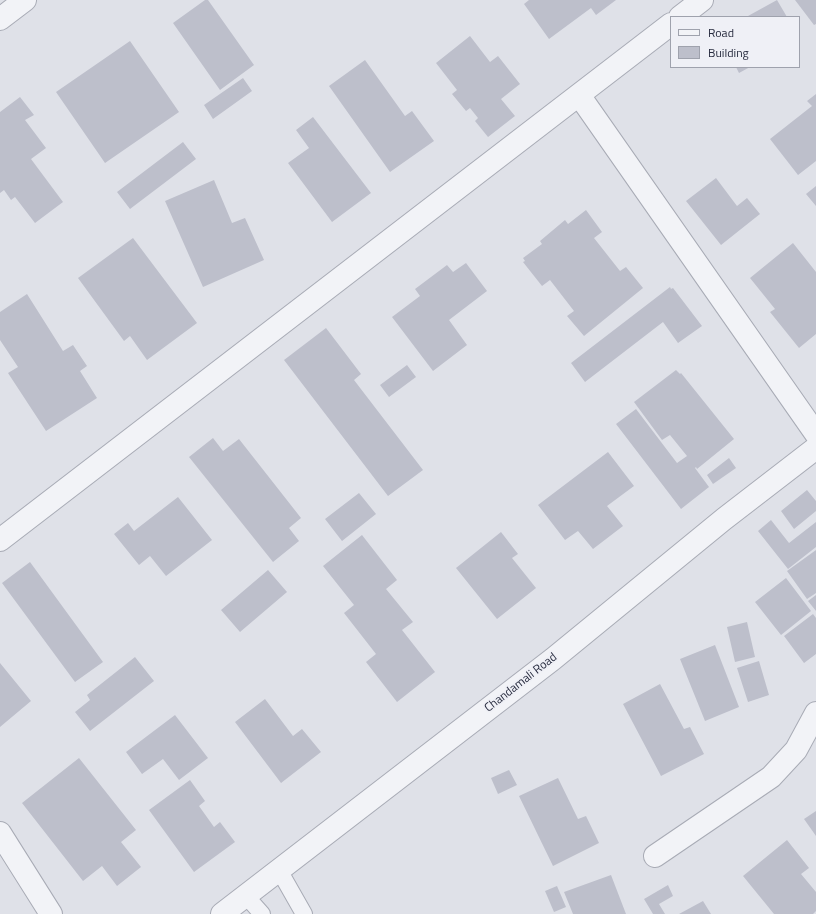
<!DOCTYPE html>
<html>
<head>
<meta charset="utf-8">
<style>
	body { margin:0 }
	#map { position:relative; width:816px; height:914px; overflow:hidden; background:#dfe1e8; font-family:"Titillium Web",sans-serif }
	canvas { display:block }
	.legend { position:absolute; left:670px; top:16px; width:130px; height:52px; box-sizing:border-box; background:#eff0f6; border:1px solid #9fa2ad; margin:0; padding:5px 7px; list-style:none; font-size:12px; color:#282c3f }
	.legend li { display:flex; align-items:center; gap:8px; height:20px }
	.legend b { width:20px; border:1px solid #9fa2ad }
</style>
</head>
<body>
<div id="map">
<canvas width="816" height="914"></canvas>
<ul class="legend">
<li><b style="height:5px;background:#f2f3f7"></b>Road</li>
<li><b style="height:11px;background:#bdbfcb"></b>Building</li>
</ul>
</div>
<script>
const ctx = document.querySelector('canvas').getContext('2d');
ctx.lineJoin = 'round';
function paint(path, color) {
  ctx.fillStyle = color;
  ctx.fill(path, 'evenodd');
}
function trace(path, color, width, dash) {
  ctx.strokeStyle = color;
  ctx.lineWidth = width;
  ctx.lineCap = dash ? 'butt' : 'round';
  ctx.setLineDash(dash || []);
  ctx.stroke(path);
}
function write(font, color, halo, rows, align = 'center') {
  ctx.font = font + ' "Titillium Web",sans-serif';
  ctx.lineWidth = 3.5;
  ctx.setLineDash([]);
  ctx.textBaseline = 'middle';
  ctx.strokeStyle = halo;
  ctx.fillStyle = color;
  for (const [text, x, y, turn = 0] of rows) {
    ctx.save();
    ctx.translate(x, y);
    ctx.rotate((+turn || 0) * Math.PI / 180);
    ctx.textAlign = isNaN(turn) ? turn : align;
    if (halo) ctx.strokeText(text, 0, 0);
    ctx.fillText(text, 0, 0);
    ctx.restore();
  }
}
const building = new Path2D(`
	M205,0H208L254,65L220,90L173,23Z
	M529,0H616L596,15L591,8L549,39L524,4Z
	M777,0L787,17H749L748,16Z
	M795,0H816V24L814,25Z
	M470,36L490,62L498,56L520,84L501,99L515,116L488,137L475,121L478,118L470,108L466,111L452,94L457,90L436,63Z
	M130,41L179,112L105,163L56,92Z
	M365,60L405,116L412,111L434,141L390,172L329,86Z
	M736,67H750L739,73Z
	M243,78L252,91L213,119L204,105Z
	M816,94V161L798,175L770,139L812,106L807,101Z
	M20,97L34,115L25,120L46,148L31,159L63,202L35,223L15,197L11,200L4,190L0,193V112Z
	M313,117L371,193L332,222L288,163L309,148L296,130Z
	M183,142L196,159L130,209L117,192Z
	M716,178L737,206L747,198L760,214L721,245L686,201Z
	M214,180L232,223L245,218L264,260L203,287L165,201Z
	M816,186V206L806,194Z
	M586,210L602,232L594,238L620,271L626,267L643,288L584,336L567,316L574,311L550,280L542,286L523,262L525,261L523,258L542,244L540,241L565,220L568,224Z
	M133,238L197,323L147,360L130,336L124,341L78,278Z
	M793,243L816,272V334L799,348L770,312L775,309L750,278Z
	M466,263L487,291L449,320L467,345L433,371L392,317L420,296L415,289L447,265L453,272Z
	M670,287L671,289L673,288L702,326L678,343L663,322L585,382L571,363Z
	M27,294L63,351L73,345L87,366L80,371L97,398L46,431L8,373L18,367L0,340V312Z
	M326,328L361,374L354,380L423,470L388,496L284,360Z
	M407,365L416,377L389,397L380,385Z
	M676,370L680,374L681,373L734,439L697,469L696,467L695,468L709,487L681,509L616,424L636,409L677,463L687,456L670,435L662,440L634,402Z
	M213,438L223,451L239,439L301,518L289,528L299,541L273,562L189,457Z
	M608,452L634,486L607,506L623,526L593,549L578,531L565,540L538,505Z
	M729,458L736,468L713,484L707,475Z
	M807,490L816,501V511L794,529L781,511Z
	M359,493L376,514L342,541L325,519Z
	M178,497L212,540L166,576L150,556L139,565L114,534L128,523L134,531Z
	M771,520L789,543L816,522V547L788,569L758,531Z
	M501,532L518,554L512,558L536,588L497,619L456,568Z
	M362,535L397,580L386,589L413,622L402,630L435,672L397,702L366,662L376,654L344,613L354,605L323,566Z
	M816,550V593L807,599L787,571Z
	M30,562L103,662L75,682L2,583Z
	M268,570L287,592L240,632L221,610Z
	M786,578L811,611L781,635L755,602Z
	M816,595V611L808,601Z
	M813,614L816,618V654L804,663L784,636Z
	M747,622L755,657L735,662L727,627Z
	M715,645L739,707L705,721L680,659Z
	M135,657L154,681L90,731L75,712L90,700L87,695Z
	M759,661L769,695L748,702L737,668Z
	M0,663L31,701L0,727Z
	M660,684L684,729L690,727L704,754L661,776L623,704Z
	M265,699L293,736L302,729L321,752L281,783L235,722Z
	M175,715L208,758L179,780L163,759L142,774L126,752Z
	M79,758L136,830L121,842L141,867L117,886L102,866L83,881L22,803Z
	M509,770L517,785L498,794L491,778Z
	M558,778L578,819L586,816L599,843L553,866L519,796Z
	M190,780L205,801L199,806L214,827L220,822L235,842L194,872L149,810Z
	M816,811V836L804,819Z
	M787,840L809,868L801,874L816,892V911L813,914H774L743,876Z
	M611,875L626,914H573L564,892Z
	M668,885L673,896L659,904L665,914H653L644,899Z
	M557,886L566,907L554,912L545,891Z
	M703,901L711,914H679Z`);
const lane = new Path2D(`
	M279,870L304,914
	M246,896L262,914`);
const street = new Path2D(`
	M680,17L702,0
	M0,19L25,0
	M579,95L816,434
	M0,540L671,24
	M0,833L51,914
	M655,856L771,777L796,750L816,713
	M222,914L553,659L724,519L816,448`);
const streetNames = [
	["Chandamali Road",521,683,-38]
];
paint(building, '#bdbfcb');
trace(lane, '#a8abb5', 18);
trace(street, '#a8abb5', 24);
trace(lane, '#f2f3f7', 16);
trace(street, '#f2f3f7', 22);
write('12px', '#282c3f', '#eff0f6', streetNames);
</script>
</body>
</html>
